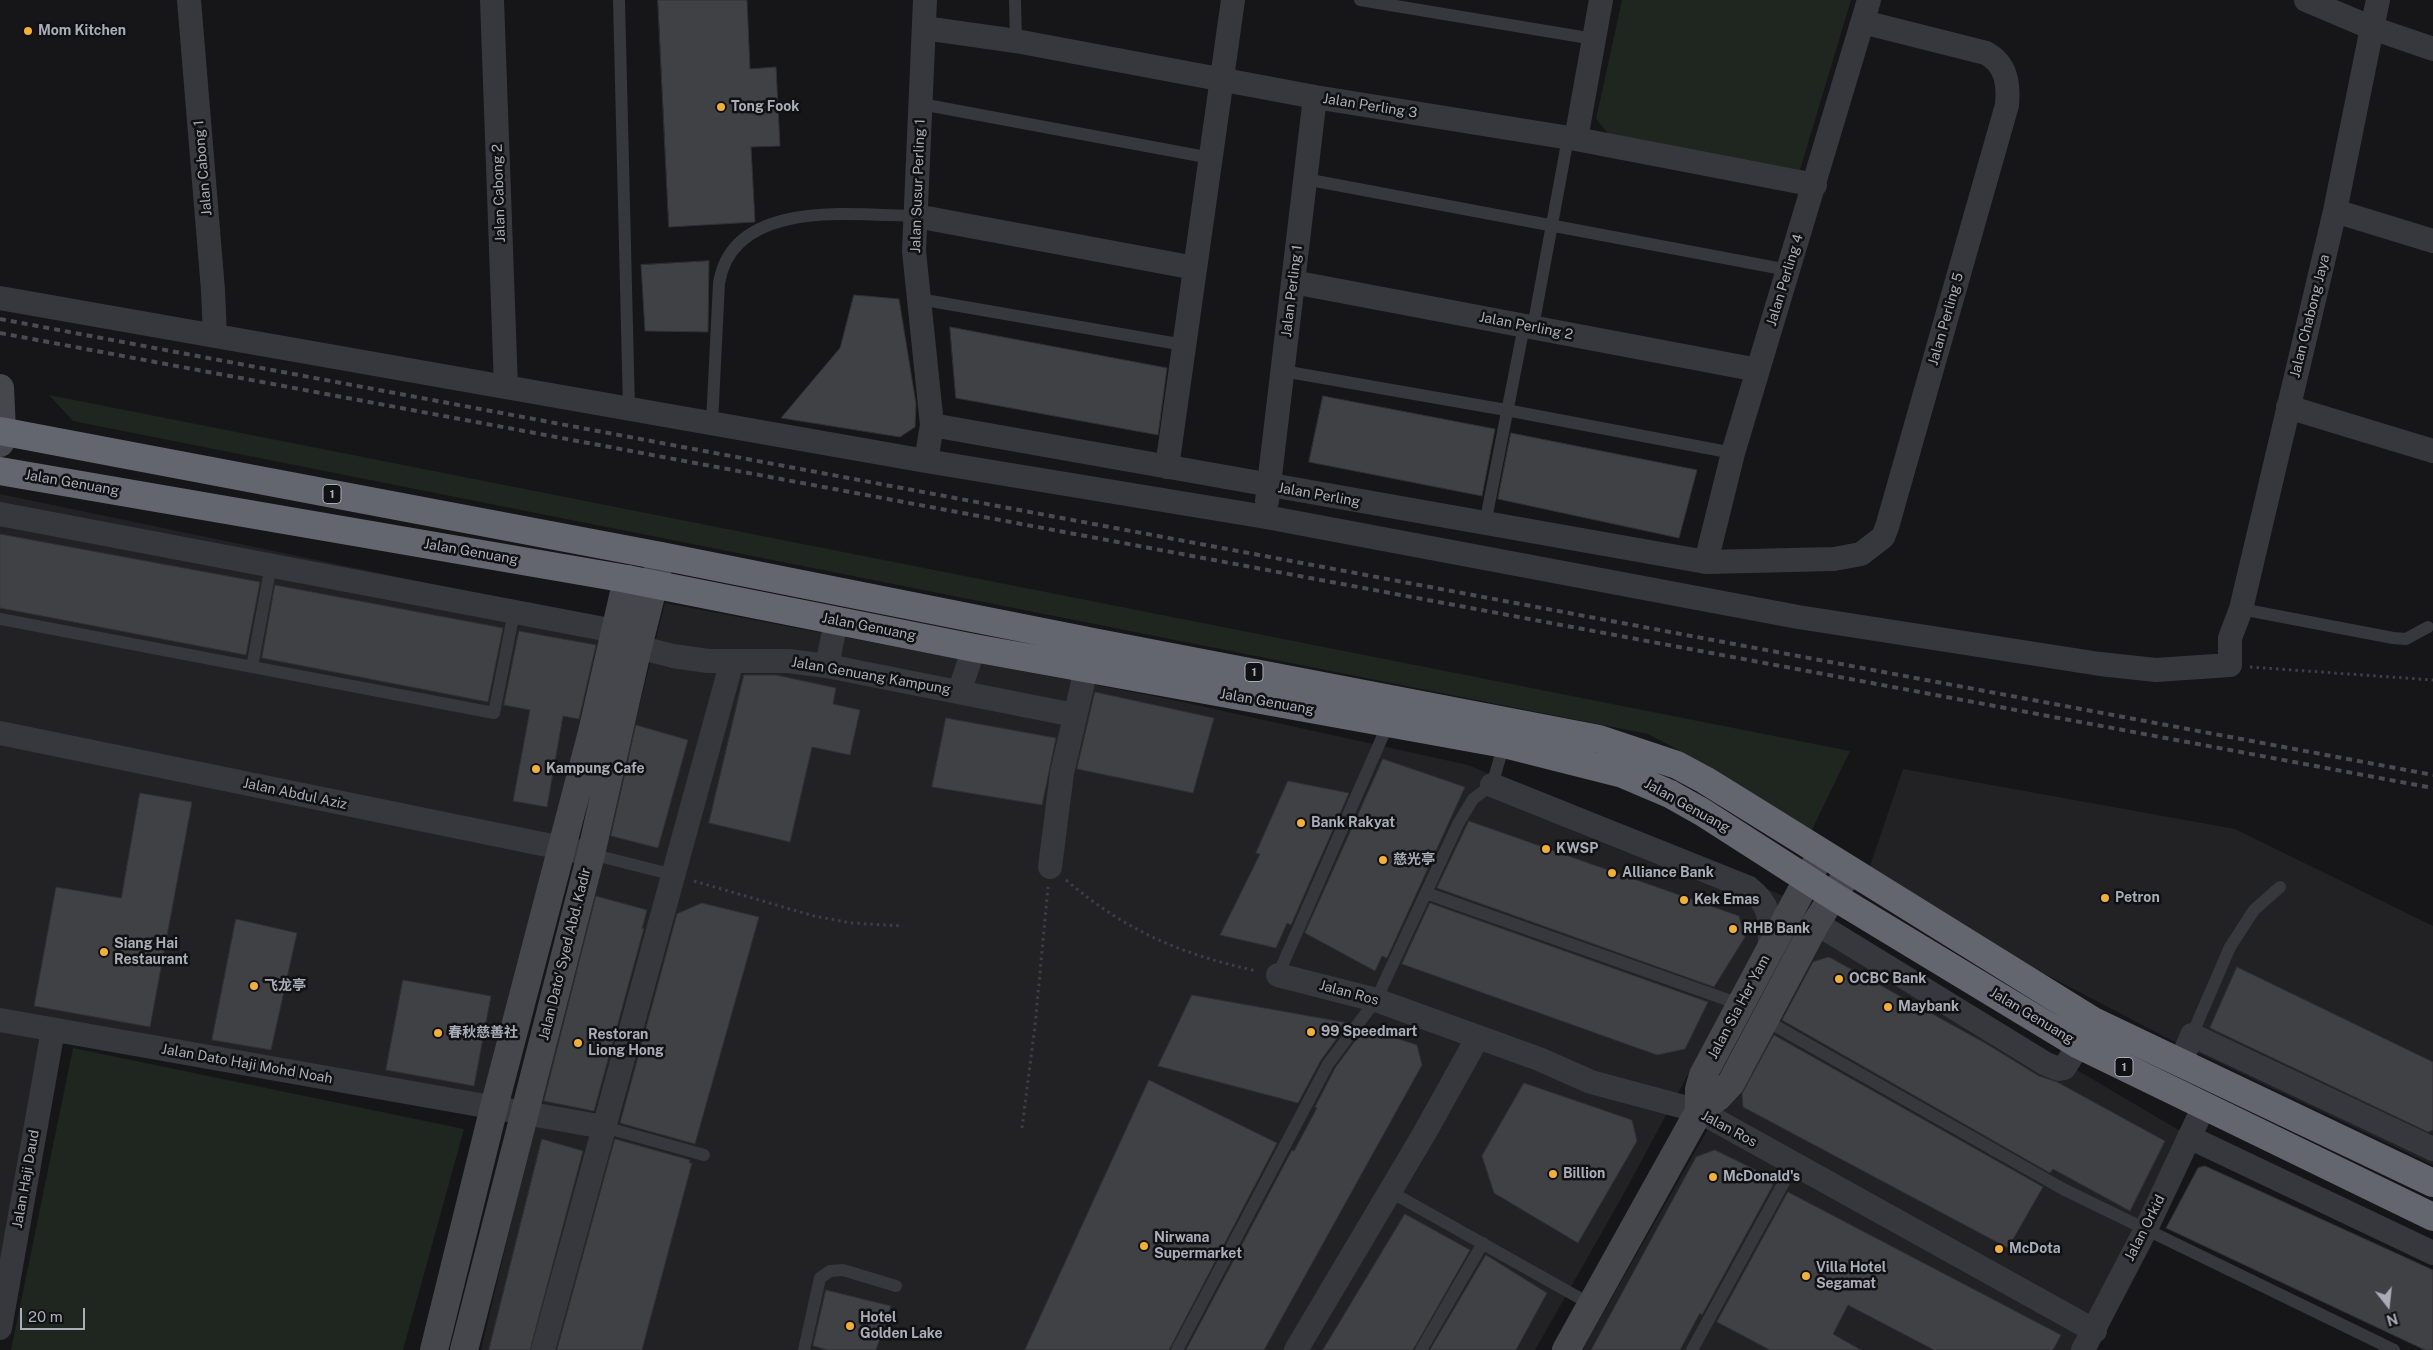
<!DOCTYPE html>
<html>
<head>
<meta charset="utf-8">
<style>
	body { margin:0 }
	#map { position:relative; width:2433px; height:1350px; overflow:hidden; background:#161618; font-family:"Public Sans",sans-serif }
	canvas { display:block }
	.north { position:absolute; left:2363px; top:1280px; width:50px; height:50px; -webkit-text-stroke:4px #111113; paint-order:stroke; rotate:164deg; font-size:14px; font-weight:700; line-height:20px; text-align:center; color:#a8adb8 }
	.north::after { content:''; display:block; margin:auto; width:18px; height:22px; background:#a8adb8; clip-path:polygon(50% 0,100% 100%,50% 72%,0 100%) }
	.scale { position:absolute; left:20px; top:1308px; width:65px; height:22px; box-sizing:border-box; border:2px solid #a8adb8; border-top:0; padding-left:6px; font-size:15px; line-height:18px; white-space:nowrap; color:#a8adb8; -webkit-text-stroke:4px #111113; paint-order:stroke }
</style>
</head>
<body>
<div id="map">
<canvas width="2433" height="1350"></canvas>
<div class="north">N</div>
<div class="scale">20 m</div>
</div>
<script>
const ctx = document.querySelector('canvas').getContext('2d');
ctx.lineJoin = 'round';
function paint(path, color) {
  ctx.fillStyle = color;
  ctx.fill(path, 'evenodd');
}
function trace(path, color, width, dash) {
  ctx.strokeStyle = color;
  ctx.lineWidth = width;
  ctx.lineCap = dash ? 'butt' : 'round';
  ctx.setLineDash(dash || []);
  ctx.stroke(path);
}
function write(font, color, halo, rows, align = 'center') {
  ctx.font = font + ' "Public Sans","Noto Sans SC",sans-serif';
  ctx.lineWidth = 5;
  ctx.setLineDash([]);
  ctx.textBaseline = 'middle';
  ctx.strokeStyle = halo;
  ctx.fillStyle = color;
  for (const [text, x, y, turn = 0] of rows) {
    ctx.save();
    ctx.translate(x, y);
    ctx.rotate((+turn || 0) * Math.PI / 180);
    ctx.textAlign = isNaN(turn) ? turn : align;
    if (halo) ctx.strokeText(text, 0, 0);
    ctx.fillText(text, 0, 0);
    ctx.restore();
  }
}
const built = new Path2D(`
	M0,494L605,620L537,899L483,1099L47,1021L0,1281Z
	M665,603L1169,699L1468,765L1784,896L1622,1197L1535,1350H481L535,1122Z
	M1903,769L2235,829L2433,926V1165L2165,1037L2001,951L1870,866Z
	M1830,924L2182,1132L2075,1350H1582L1708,1129Z`);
const green = new Path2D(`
	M1622,0H1851L1800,170L1611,137L1596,119Z
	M49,395L1850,751L1811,832L1718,771L1648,734L73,421Z
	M73,1048L464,1129L403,1350H11Z`);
const building = new Path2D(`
	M658,0H747L750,69L776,67L780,146L751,147L755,222L669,227Z
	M709,261L708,332L645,331L641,265Z
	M854,295L899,299L916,404L915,427L900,437L781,418L840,348Z
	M950,327L1167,368L1158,435L956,398Z
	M1323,396L1495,429L1482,496L1309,462Z
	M1511,433L1697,470L1679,538L1498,499Z
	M0,534L260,582L246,655L0,608Z
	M275,585L503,628L488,702L262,658Z
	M519,631L596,645L579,719L563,716L547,807L513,801L530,710L504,705Z
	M744,675H776L836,688L833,704L860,710L850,755L812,747L790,842L709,823Z
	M1095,692L1214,718L1193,793L1077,769Z
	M946,718L1056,738L1042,805L932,787Z
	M636,725L688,740L658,848L611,836Z
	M1383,759L1465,787L1387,958L1382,956L1375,971L1305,933Z
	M1288,781L1349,793L1291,925L1287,923L1276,948L1220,935L1260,854L1256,853Z
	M140,793L192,802L150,1027L34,1006L56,887L121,898Z
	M1469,821L1739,916L1745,937L1714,987L1437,888Z
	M596,896L647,910L642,929L644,928L594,1111L544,1101Z
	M702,903L759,917L695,1144L620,1123L677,914Z
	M1430,903L1708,1002L1685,1049L1657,1055L1402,964Z
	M236,919L297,933L271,1050L212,1040Z
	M1829,957L1985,1043L2039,1076L2057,1082L2165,1141L2130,1211L2053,1169L2050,1173L1782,1020L1813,962Z
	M2237,967L2433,1062V1130L2428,1132L2210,1028Z
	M403,980L491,996L474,1086L386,1070Z
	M1192,995L1348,1023L1321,1060L1298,1103L1158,1066Z
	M1365,1028L1417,1045L1422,1065L1264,1350H1186L1292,1150L1294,1151L1317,1108L1315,1107L1335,1068Z
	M1774,1035L2043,1187L2008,1248L1743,1107L1742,1094Z
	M1149,1080L1277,1143L1169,1350H1025Z
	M1524,1083L1632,1120L1637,1141L1578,1243L1494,1193L1482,1156Z
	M542,1139L583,1151L530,1350H489Z
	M615,1139L690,1160L689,1163H692L642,1350H557Z
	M1715,1150L1774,1179L1772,1184L1773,1185L1702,1315L1700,1313L1680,1350H1591L1696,1157Z
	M2205,1166L2433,1270V1350H2425L2166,1228L2198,1168Z
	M1788,1192L2061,1335L2053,1350H1934L1848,1305L1833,1334L1861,1350H1770L1717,1322Z
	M1405,1214L1470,1250L1413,1350H1323Z
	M1486,1255L1547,1293L1516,1350H1430Z
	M826,1290L891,1306L876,1350H828L813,1346Z`);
const path = new Path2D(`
	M2250,667L2433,680
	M1066,880C1126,931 1180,954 1257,971
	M694,881L814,916L851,923L903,926
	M1022,1128L1035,1026L1048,887`);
const lane = new Path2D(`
	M619,0L629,409
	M1015,0L1016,41
	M1360,0L1594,39
	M921,104L1211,158
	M1305,179L1788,270
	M919,299L1184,345
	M1533,327L1568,138
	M1283,371L1506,410L1733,453
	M712,423L719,283C733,198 852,215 916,216
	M1485,524L1524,326
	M2241,609L2393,638L2406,639L2428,627
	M0,619L494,713L514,612
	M252,667L271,565
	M591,854L674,875
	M1426,893L1742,1005
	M1278,975L1388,724
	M1765,1020L2063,1189L2394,1350
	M2192,1035L2230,947L2254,910L2280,887
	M604,1127L704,1155
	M1389,1191L1592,1305
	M804,1350L820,1278L830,1271L843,1270L896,1286
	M1177,1350L1328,1064L1376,1000L1458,824L1473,799L1492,785L1504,744
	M1421,1350L1483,1243
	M1692,1350L1794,1164`);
const street = new Path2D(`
	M189,0L213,290L215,336
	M492,0L506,387
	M925,0L914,251L932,425L926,461
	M2306,0L2372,28L2378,0
	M924,28L1016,41L1315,97L1576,139L1815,185
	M1576,139L1601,0
	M2335,211L2433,241
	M916,216L1195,268
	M1293,282L1758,370
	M0,298L926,461L1266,517L1798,617L2100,664L2156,670L2230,665V638L2241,609L2335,211L2372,28L2433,49
	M2288,407L2433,451
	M932,425L1706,562L1834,559L1861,554L1883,537L1887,527L2007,105C2009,83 2006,64 1986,53L1863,22
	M1167,467L1233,0
	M1267,501L1315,97
	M0,514L615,631
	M1706,562L1733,453L1869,0
	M638,647L673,656L708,661H788L827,666L1074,715
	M827,666L836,621
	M959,692L974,648
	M0,733L591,854
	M1492,785L1749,888C1774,908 1769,922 1770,952
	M1050,867L1062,773L1086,669
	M1816,923L2046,1064L2059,1069L2064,1068L2079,1045
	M1278,975L1376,1000L1539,1059L1591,1082L1699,1111L2095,1331
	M0,1020L604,1127
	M2180,1064L2192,1035L2433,1149
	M2189,1137L2433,1253
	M0,1328L53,1030
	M543,1350L732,661
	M1296,1350L1424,1134L1478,1037
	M2083,1350L2146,1229L2204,1106`);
const secondary = new Path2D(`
	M0,388L2,431L0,443
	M1699,1111V1089L1703,1075L1821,854
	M434,1350L494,1107L592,732L627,579
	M464,1350L591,854L638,647L661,556
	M1566,1350L1699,1111L1718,1097L1731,1083L1816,923L1849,871`);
const highway = new Path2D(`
	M0,431L661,556L1098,643L1599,739L1677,765L1705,780L2093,1021L2433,1183
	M0,471L627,579L974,648L1504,744L1623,774L1670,794L1702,812L1833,896L2079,1045L2433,1217`);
const rail = new Path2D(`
	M0,319L2433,775
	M0,333L2433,788`);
const markers = [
	[28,31,5,"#f2b134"],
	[721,107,5,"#f2b134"],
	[536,769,5,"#f2b134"],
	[1301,823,5,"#f2b134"],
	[1546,849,5,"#f2b134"],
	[1383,860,5,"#f2b134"],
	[1612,873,5,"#f2b134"],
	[2105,898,5,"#f2b134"],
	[1684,900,5,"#f2b134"],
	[1733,929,5,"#f2b134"],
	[104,952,5,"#f2b134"],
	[1839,979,5,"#f2b134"],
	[254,986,5,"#f2b134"],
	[1888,1007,5,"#f2b134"],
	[1311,1032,5,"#f2b134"],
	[438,1033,5,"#f2b134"],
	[578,1043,5,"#f2b134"],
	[1553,1174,5,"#f2b134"],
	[1713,1177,5,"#f2b134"],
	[1144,1246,5,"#f2b134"],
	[1999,1249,5,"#f2b134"],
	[1806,1276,5,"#f2b134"],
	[850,1326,5,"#f2b134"]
];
const shields = [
	[332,494,18],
	[1254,672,18],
	[2124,1067,18]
];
const shieldNames = [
	["1",332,494],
	["1",1254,672],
	["1",2124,1067]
];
const poiNames = [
	["Mom Kitchen",38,31],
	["Tong Fook",731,107],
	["Kampung Cafe",546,769],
	["Bank Rakyat",1311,823],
	["KWSP",1556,849],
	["慈光亭",1393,860],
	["Alliance Bank",1622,873],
	["Petron",2115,898],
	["Kek Emas",1694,900],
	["RHB Bank",1743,929],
	["Siang Hai",114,944],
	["Restaurant",114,960],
	["OCBC Bank",1849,979],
	["飞龙亭",264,986],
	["Maybank",1898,1007],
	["99 Speedmart",1321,1032],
	["春秋慈善社",448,1033],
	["Restoran",588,1035],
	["Liong Hong",588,1051],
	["Billion",1563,1174],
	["McDonald's",1723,1177],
	["Nirwana",1154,1238],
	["Supermarket",1154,1254],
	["McDota",2009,1249],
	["Villa Hotel",1816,1268],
	["Segamat",1816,1284],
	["Hotel",860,1318],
	["Golden Lake",860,1334]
];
const streetNames = [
	["Jalan Perling 3",1370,106,9],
	["Jalan Cabong 1",203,168,-95],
	["Jalan Susur Perling 1",918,186,-88],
	["Jalan Cabong 2",499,193,-92],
	["Jalan Perling 4",1785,280,-73],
	["Jalan Perling 1",1292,291,-83],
	["Jalan Chabong Jaya",2310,316,-76],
	["Jalan Perling 5",1946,319,-74],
	["Jalan Perling 2",1526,326,11],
	["Jalan Genuang",72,483,10],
	["Jalan Perling",1319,495,10],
	["Jalan Genuang",471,552,10],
	["Jalan Genuang",869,627,11],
	["Jalan Genuang Kampung",871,676,10],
	["Jalan Genuang",1267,702,10],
	["Jalan Abdul Aziz",295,794,12],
	["Jalan Genuang",1687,806,29],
	["Jalan Dato' Syed Abd. Kadir",565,954,-76],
	["Jalan Ros",1349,993,15],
	["Jalan Sia Her Yam",1739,1007,-62],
	["Jalan Genuang",2032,1016,31],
	["Jalan Dato Haji Mohd Noah",247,1064,10],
	["Jalan Ros",1729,1129,28],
	["Jalan Haji Daud",26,1179,-80],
	["Jalan Orkid",2145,1228,-63]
];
paint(built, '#222225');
paint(green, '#1e261f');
paint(building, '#404145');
trace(building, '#303034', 1);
trace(path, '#3d3f44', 3, [2.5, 4]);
trace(lane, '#37383d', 12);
trace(street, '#37383d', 24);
trace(secondary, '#45474d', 28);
trace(highway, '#63666e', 28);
trace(rail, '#4a4c52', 4, [6, 5]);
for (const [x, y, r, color] of markers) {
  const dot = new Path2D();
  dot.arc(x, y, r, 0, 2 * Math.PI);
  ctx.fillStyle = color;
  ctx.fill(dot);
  trace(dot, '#111113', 2);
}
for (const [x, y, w] of shields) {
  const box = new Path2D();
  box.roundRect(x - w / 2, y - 9.5, w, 19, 4);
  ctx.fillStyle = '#111113';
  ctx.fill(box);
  trace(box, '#a8adb8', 1);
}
write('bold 12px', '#a8adb8', null, shieldNames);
write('bold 14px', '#a8adb8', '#111113', poiNames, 'left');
write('14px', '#a8adb8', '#111113', streetNames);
</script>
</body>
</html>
